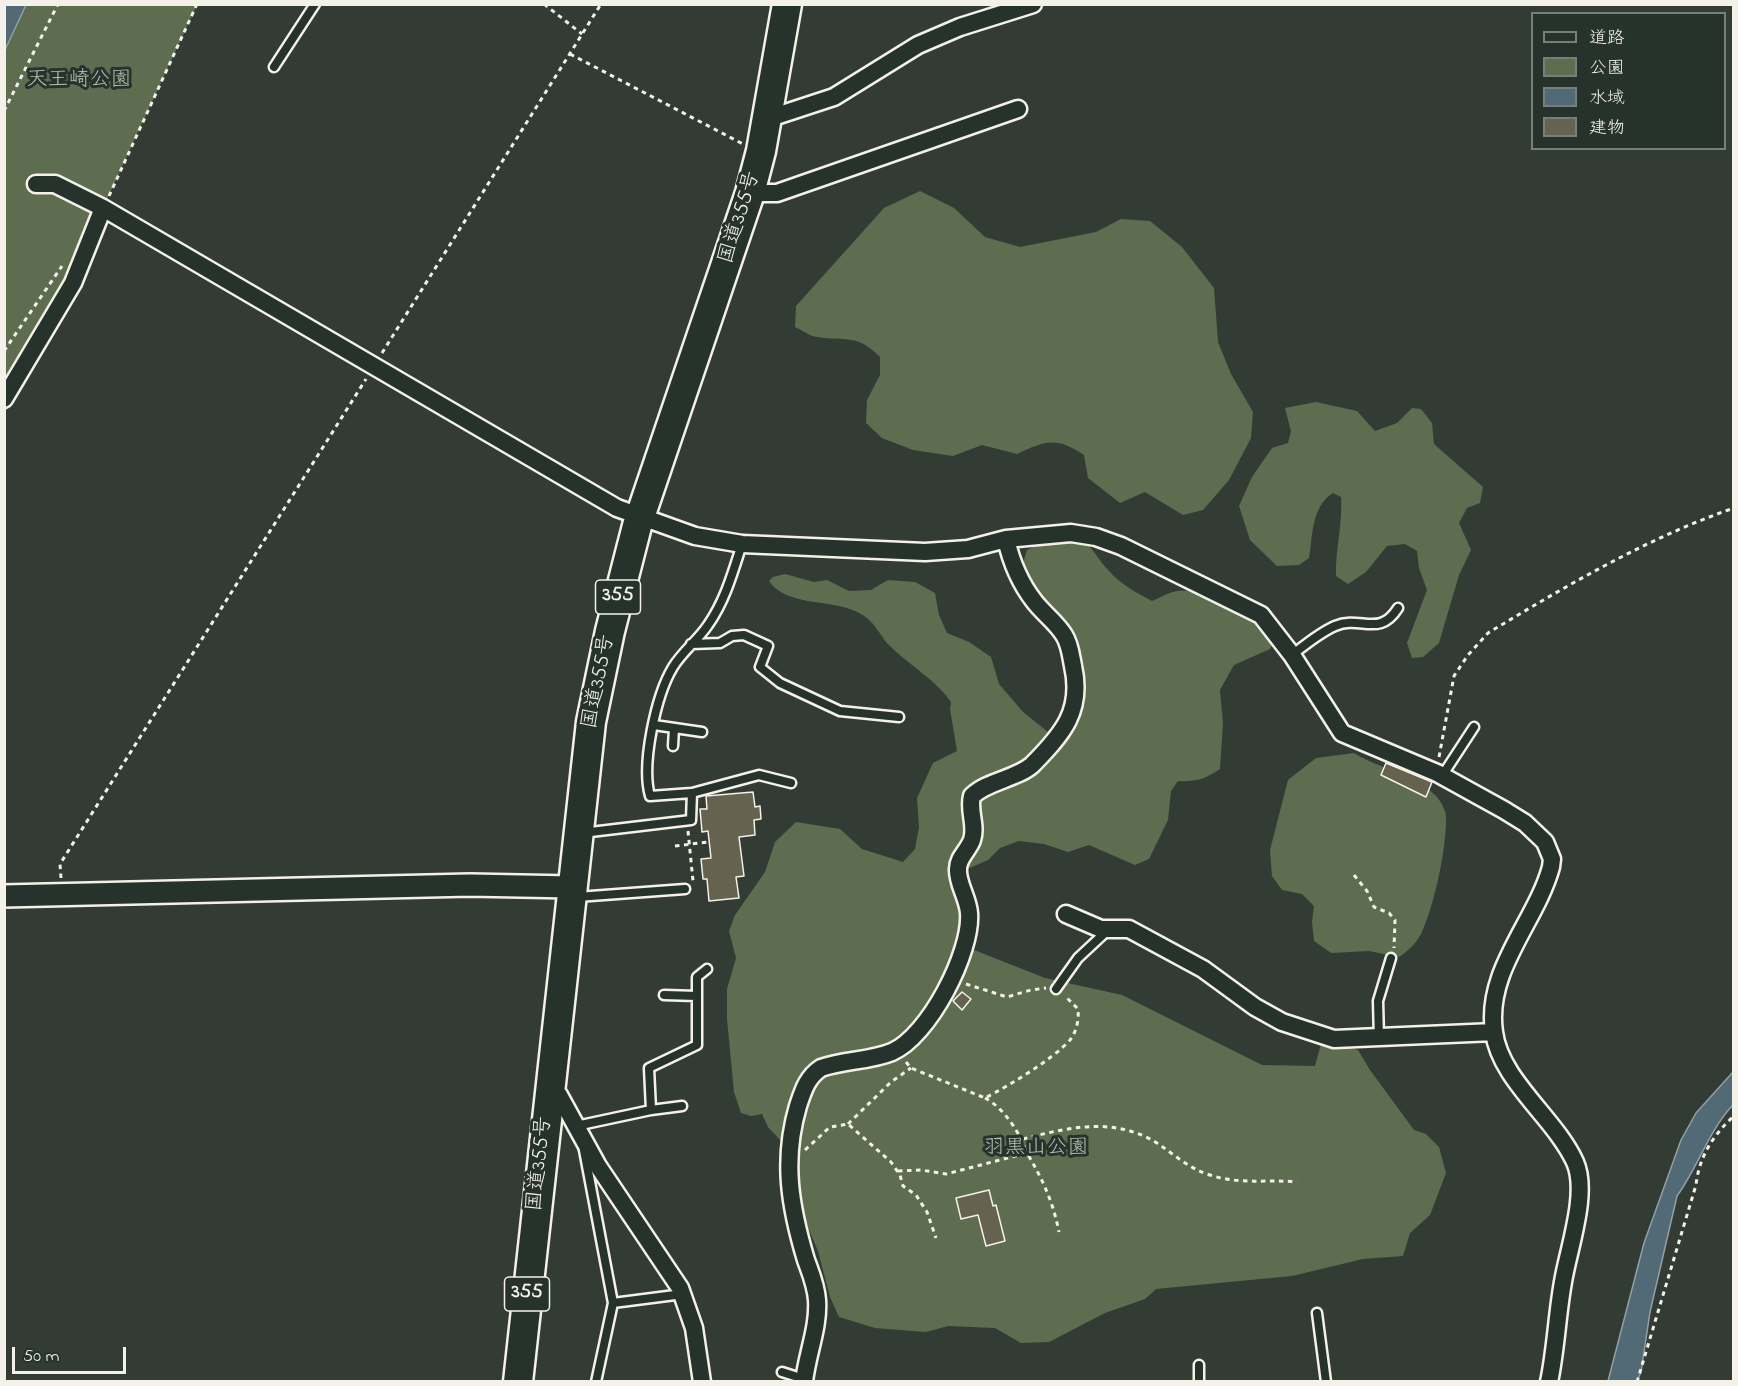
<!DOCTYPE html>
<html>
<head>
<meta charset="utf-8">
<style>
	body { margin:0 }
	#map { position:relative; width:1738px; height:1386px; overflow:hidden; background:#333c34; font-family:"Indie Flower","Klee One",sans-serif }
	canvas { display:block }
	.frame { position:absolute; inset:0; border:6px solid #f4f1e8; pointer-events:none }
	.legend { position:absolute; left:1531px; top:12px; width:195px; height:138px; box-sizing:border-box; background:#26332d; border:2px solid #787f78; margin:0; padding:8px 10px; list-style:none; font-size:18px; color:#f4f1e8 }
	.legend li { display:flex; align-items:center; gap:12px; height:30px }
	.legend b { width:30px; border:2px solid #787f78 }
	.scale { position:absolute; left:12px; top:1347px; width:114px; height:27px; box-sizing:border-box; border:3px solid #f4f1e8; border-top:0; padding-left:8px; font-size:18px; line-height:21px; white-space:nowrap; color:#f4f1e8; -webkit-text-stroke:4px #26332d; paint-order:stroke }
</style>
</head>
<body>
<div id="map">
<canvas width="1738" height="1386"></canvas>
<div class="frame"></div>
<ul class="legend">
<li><b style="height:8px;background:#26332d"></b>道路</li>
<li><b style="height:16px;background:#5e6d4f"></b>公園</li>
<li><b style="height:16px;background:#526a76"></b>水域</li>
<li><b style="height:16px;background:#65624f"></b>建物</li>
</ul>
<div class="scale">50 m</div>
</div>
<script>
const ctx = document.querySelector('canvas').getContext('2d');
ctx.lineJoin = 'round';
function paint(path, color) {
  ctx.fillStyle = color;
  ctx.fill(path, 'evenodd');
}
function trace(path, color, width, dash) {
  ctx.strokeStyle = color;
  ctx.lineWidth = width;
  ctx.lineCap = dash ? 'butt' : 'round';
  ctx.setLineDash(dash || []);
  ctx.stroke(path);
}
function write(font, color, halo, rows, align = 'center') {
  ctx.font = font + ' "Indie Flower","Klee One",sans-serif';
  ctx.lineWidth = 6;
  ctx.setLineDash([]);
  ctx.textBaseline = 'middle';
  ctx.strokeStyle = halo;
  ctx.fillStyle = color;
  for (const [text, x, y, turn = 0] of rows) {
    ctx.save();
    ctx.translate(x, y);
    ctx.rotate((+turn || 0) * Math.PI / 180);
    ctx.textAlign = isNaN(turn) ? turn : align;
    if (halo) ctx.strokeText(text, 0, 0);
    ctx.fillText(text, 0, 0);
    ctx.restore();
  }
}
const green = new Path2D(`
	M26,5H197L103,208L5,399L4,50Z
	M920,191L954,208L985,237L1020,247L1096,232L1121,219L1150,221L1182,247L1214,288L1218,342L1231,374L1253,412L1251,438L1229,480L1203,510L1183,515L1145,492L1120,503L1088,478L1084,455C1056,436 1045,441 1017,454L982,445L953,456L913,450L882,438L866,423L867,400L880,375V357C855,331 842,343 812,336C807,334 800,329 795,327L796,306L884,208Z
	M1316,402L1357,411L1375,431L1397,423L1412,408L1421,409L1432,423L1434,444L1483,487L1480,503L1467,508L1459,523L1471,550L1459,575L1439,643L1423,657L1412,658L1407,643L1427,590L1419,568L1417,551L1405,544L1387,546L1366,572L1348,584L1336,576C1335,550 1343,524 1341,497L1333,493C1311,507 1313,535 1309,558L1299,565L1277,566L1250,540L1239,506L1252,477L1272,448L1288,443L1291,431L1285,408Z
	M1081,539C1094,548 1098,560 1109,571C1120,584 1137,593 1152,601C1160,598 1169,592 1178,591C1214,586 1250,615 1274,638L1270,649L1234,665L1220,690L1223,723L1220,769C1205,779 1196,782 1178,781L1171,791L1168,820L1149,859L1135,865L1089,845L1068,852L1044,844L1019,841L1000,848L988,860L965,870L969,948L1045,978L1122,995L1262,1065L1315,1066L1321,1044H1336L1358,1050L1370,1070L1414,1130L1426,1134L1439,1147L1446,1173L1430,1215L1410,1233L1403,1256L1363,1259L1292,1276L1156,1289L1145,1299L1105,1313L1049,1342L1021,1343L995,1328L948,1326L926,1332L875,1328L839,1317L830,1297L818,1251L803,1216L782,1142L768,1127L762,1114L751,1116L741,1113L734,1092L727,1019V989L736,958L729,931L735,915L765,872L775,842L796,822L840,829L862,849L903,862L915,849L919,827L917,798L933,763L957,751L950,709L951,702C936,680 909,665 890,646C882,639 878,628 870,621C866,616 856,611 850,609C826,600 785,605 769,581L773,577L785,574L814,582L827,580L849,591L871,590L888,580L915,582L935,593L939,615L947,633L969,642L991,657L999,684L1023,712L1048,732L1076,722C1104,643 1049,626 1023,563L1027,550L1040,544Z
	M1354,753C1377,768 1418,776 1436,796C1440,800 1446,811 1446,816C1447,847 1434,907 1421,934C1415,945 1409,950 1399,957L1369,951L1331,953L1314,941L1312,922L1314,906L1302,894L1282,890L1272,876L1270,850L1288,780L1316,758Z`);
const water = new Path2D(`
	M5,4L26,5L5,50L4,5Z
	M1733,1072V1105C1709,1130 1698,1167 1677,1196L1650,1312L1641,1372L1637,1381H1608L1644,1243L1681,1140L1696,1113Z`);
const building = new Path2D(`
	M1386,763L1432,782L1426,797L1381,775Z
	M753,792L755,807L760,806L761,819L754,820L755,835L739,837L744,876L736,877L739,898L709,901L707,879H703L701,859L711,858L708,831L702,832L700,809H707L706,796Z
	M962,992L971,999L962,1010L953,1001Z
	M989,1190L993,1206L996,1205L1005,1241L986,1246L978,1215L961,1219L956,1198Z`);
const path = new Path2D(`
	M544,4L582,34
	M570,54L743,144
	M4,111L58,4
	M109,196L197,4
	M4,351L62,266
	M382,353L601,4
	M1439,757L1454,676L1468,655L1488,633C1566,586 1647,538 1734,508
	M688,831L693,881
	M675,846L708,842
	M1354,875L1367,891L1374,907L1389,913L1395,920L1394,948
	M61,878L60,864L366,379
	M966,984L1007,997L1031,990L1046,988
	M906,1062L911,1068L985,1098C1010,1085 1052,1060 1070,1040C1077,1031 1079,1019 1078,1009L1065,996
	M985,1098C1004,1108 1020,1133 1027,1153
	M848,1124L891,1082L911,1068
	M1023,1139C1066,1128 1110,1117 1152,1140C1172,1152 1187,1168 1210,1175C1240,1185 1267,1179 1297,1182
	M805,1150L830,1127L848,1124L891,1162L900,1175L903,1186L916,1195L927,1212L936,1238
	M898,1171L921,1170L946,1174L1027,1153C1043,1180 1053,1202 1059,1232
	M1637,1382L1696,1185C1699,1157 1713,1135 1734,1116`);
const service = new Path2D(`
	M274,67L315,4
	M691,644L720,643L732,636L744,635L768,646L760,667L780,683L840,711L899,717
	M1292,655C1305,645 1319,633 1335,626C1361,615 1379,638 1398,608
	M654,725L702,732
	M673,746L674,728
	M1442,776L1474,727
	M692,793L759,775L791,783
	M582,833L691,820L692,793L650,796C641,764 656,695 673,667C683,651 698,640 708,625C725,601 733,572 742,544
	M577,897L685,889
	M1056,989L1078,958L1108,930
	M664,995L697,996
	M1379,1039L1378,1001L1391,958
	M651,1110L682,1106
	M576,1126L651,1110L649,1068L697,1045V977L707,969
	M584,1150L613,1303L596,1382
	M613,1303L683,1294
	M1317,1313L1326,1382
	M1199,1365V1382
	M782,1372L807,1380`);
const minor = new Path2D(`
	M767,119L834,97L918,45L960,27L1033,4
	M36,184H55L103,208L617,508L695,536L742,544L925,552L968,549L1006,539L1071,533L1096,537L1121,546L1261,615L1292,655L1342,733L1437,773L1504,810L1525,823L1545,842L1552,859L1551,867C1536,922 1485,970 1494,1032C1500,1080 1555,1118 1575,1162C1589,1193 1568,1250 1563,1282C1557,1315 1556,1349 1549,1382
	M750,193H777L1018,109
	M4,399L73,283L103,208
	M1066,914L1101,929H1129L1203,969L1255,1007L1282,1022L1334,1039L1494,1032
	M550,1087L559,1095L598,1166L680,1288L694,1328L702,1382
	M804,1382C807,1354 819,1327 817,1300C816,1285 811,1274 806,1260C790,1207 782,1160 798,1106C803,1091 807,1077 821,1068C844,1060 870,1061 892,1052C929,1036 972,952 969,913C968,898 957,883 958,869C958,857 968,851 972,840C977,825 968,811 972,796C987,781 1016,779 1032,765C1063,734 1083,710 1073,666C1071,656 1070,644 1064,635C1056,622 1043,613 1034,601C1020,583 1011,561 1006,539`);
const tertiary = new Path2D(`
	M4,896L470,885L572,887`);
const trunk = new Path2D(`
	M518,1382L591,722L610,631L637,526L750,193L761,151L787,4`);
const shields = [
	[618,597,45],
	[527,1294,45]
];
const shieldNames = [
	["355",618,597],
	["355",527,1294]
];
const parkNames = [
	["天王崎公園",79,82],
	["羽黒山公園",1036,1150]
];
const streetNames = [
	["国道355号",741,218,-73],
	["国道355号",600,682,-79],
	["国道355号",541,1164,-84]
];
paint(green, '#5e6d4f');
paint(water, '#526a76');
trace(water, '#93a0a4', 1.5);
paint(building, '#65624f');
trace(building, '#f4f1e8', 1.5);
trace(service, '#f4f1e8', 13);
trace(minor, '#f4f1e8', 21);
trace(tertiary, '#f4f1e8', 26);
trace(trunk, '#f4f1e8', 33);
trace(path, '#f4f1e8', 3, [4.5, 4.5]);
trace(service, '#26332d', 8);
trace(minor, '#26332d', 16);
trace(tertiary, '#26332d', 21);
trace(trunk, '#26332d', 28);
for (const [x, y, w] of shields) {
  const box = new Path2D();
  box.roundRect(x - w / 2, y - 17, w, 34, 4.5);
  ctx.fillStyle = '#26332d';
  ctx.fill(box);
  trace(box, '#f4f1e8', 1.5);
}
write('bold 20px', '#f4f1e8', null, shieldNames);
write('21px', '#b8bcab', '#26332d', parkNames);
write('21px', '#f4f1e8', '#26332d', streetNames);
</script>
</body>
</html>
